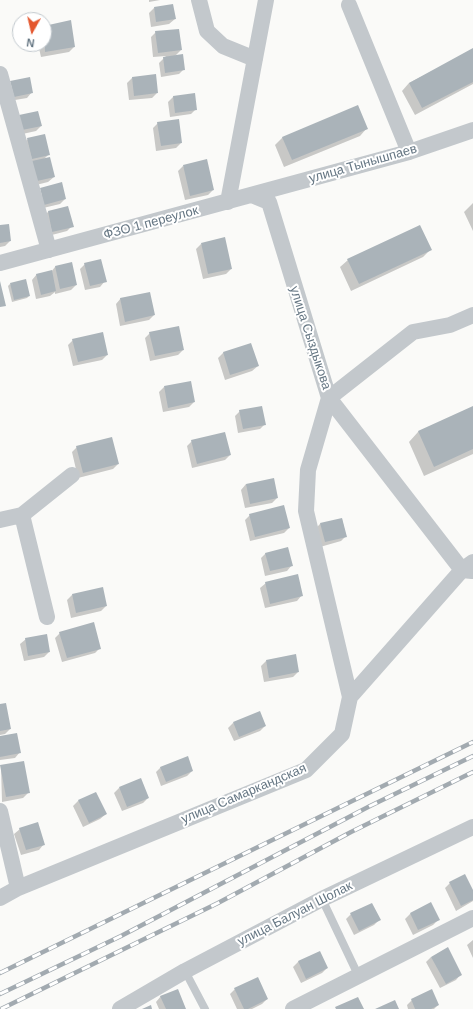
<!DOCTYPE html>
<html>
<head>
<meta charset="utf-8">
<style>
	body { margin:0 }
	#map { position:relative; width:473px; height:1009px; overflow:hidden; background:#fafaf8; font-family:Helvetica,sans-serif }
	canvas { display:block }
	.north { position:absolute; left:12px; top:12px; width:40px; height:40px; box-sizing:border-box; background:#fff; border:1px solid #c1c8cd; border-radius:50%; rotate:188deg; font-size:11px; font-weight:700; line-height:16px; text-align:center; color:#657683 }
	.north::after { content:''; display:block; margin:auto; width:14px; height:18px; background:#e4572e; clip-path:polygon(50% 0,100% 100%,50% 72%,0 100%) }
</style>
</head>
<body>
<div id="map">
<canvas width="473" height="1009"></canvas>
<div class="north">N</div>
</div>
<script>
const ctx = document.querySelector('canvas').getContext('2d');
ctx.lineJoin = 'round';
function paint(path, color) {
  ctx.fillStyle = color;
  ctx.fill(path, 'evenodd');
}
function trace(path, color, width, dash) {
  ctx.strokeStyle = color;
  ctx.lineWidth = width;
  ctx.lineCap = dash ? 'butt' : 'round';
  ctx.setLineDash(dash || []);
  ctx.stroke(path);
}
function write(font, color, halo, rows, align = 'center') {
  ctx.font = font + ' Helvetica,sans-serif';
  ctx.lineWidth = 4;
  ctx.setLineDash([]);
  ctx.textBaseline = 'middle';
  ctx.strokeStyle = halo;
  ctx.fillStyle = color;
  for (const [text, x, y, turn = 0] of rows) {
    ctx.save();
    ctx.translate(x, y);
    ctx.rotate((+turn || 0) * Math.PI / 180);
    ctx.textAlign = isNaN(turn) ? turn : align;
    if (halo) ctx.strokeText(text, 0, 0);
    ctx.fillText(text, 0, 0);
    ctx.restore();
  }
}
const shadow = new Path2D(`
	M149,0H160L149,2Z
	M154,8L175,19L169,24L151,27L149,13Z
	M70,22L74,47L69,52L41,57L38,44H44V27Z
	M156,32L181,50L174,57L184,69L179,74L161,77L159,63L166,56L153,57L151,37Z
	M473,50V84L415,115L402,91L409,83Z
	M155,75L157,93L152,98L129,100L127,83L132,78Z
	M29,78L32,92L27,98L9,101Z
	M174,96L196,109L191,114L170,117L168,102Z
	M15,121L41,126L36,131L18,135Z
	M158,123L181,143L176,148L156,151L153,128Z
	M367,128L360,136L284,167L275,145L283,137Z
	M28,139L49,154L44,159L54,177L48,182L32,186L23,144Z
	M183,166L213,190L208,195L185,200L178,171Z
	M36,194L65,199L60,204L39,209Z
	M473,203V231L464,212Z
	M68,208L72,226L67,231L48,236L43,217L48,212Z
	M0,226L10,241L5,246L0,247Z
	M201,244L231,269L226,274L203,279L196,249Z
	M430,250L423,257L351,291L340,267L348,260Z
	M71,264L76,285L71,290L55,294V292L50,296L36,299L32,280L37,274L51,272L55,267Z
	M85,264L105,281L100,287L85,290L80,269Z
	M10,284L29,296L27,298L12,302L8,286Z
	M121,298L154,315L149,320L120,326L116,304Z
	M150,333L183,350L178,355L150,361L145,338Z
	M73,340L107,355L102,360L73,366L68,345Z
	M250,344L258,366L252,371L225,380L218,358L223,353Z
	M164,387L194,402L189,407L163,412L159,392Z
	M473,407V454L424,476L409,442L418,432Z
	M240,411L265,424L260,429L238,433L235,416Z
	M192,441L230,455L225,460L192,468L187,446Z
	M77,447L118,464L113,469L78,478L72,452Z
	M246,484L277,498L272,503L245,508L241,490Z
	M250,515L289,528L284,533L250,541L245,520Z
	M342,519L346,536L341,541L320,547L315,529L320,524Z
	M266,553L292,565L287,571L265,576L261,558Z
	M266,583L302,595L297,601L265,608L260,588Z
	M72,595L106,606L101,611L71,618L67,600Z
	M60,633L100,648L95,653L62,662L55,638Z
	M26,639L49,652L44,657L24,661L20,644Z
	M266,661L298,672L293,677L264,682L261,666Z
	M0,705L10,729L5,734L0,735Z
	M233,723L265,726L260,731L234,741L228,728Z
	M0,737L20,752L15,758L0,760Z
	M1,766L28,793L23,798L2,802Z
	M161,767L192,771L187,776L161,786L156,772Z
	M119,788L148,798L143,803L122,811L114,793Z
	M96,793L106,814L100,819L83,827L73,806L78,801Z
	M20,829L44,844L39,850L21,855L14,834Z
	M450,883L473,892V901L456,911L445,888Z
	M431,904L438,920L433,925L413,935L405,919L410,914Z
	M351,914L379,920L374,925L354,935L346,919Z
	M473,940V958L467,945Z
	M319,952L327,968L322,973L301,983L293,967L298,962Z
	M431,957L461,974L456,980L440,988L426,962Z
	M235,989L267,999L262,1004L252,1009H237L230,994Z
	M161,996L185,1009H159L156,1002Z
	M412,1000L438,1005L434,1009H408L407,1005Z`);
const building = new Path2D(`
	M173,4L176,19L156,22L154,7Z
	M71,20L75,47L45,52L44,26Z
	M179,29L182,50L158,53L155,31Z
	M473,48V82L422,108L409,83Z
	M183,54L185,70L165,73L163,57Z
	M156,74L158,93L134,96L132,77Z
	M30,77L33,93L14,97L10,81Z
	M195,93L197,110L175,113L173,96Z
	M358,105L368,129L292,160L282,137Z
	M38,111L42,126L22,130L19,115Z
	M179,119L182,143L161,146L157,122Z
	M45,134L50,155L32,159L27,138Z
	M50,157L55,177L37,181L32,161Z
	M207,159L214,190L190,196L183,165Z
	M62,182L66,199L44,205L40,188Z
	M68,206L74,227L52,232L48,211Z
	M9,224L11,241L0,243V225Z
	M420,225L432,250L359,284L347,259Z
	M225,237L232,269L208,274L201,243Z
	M101,259L107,282L90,286L84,263Z
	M72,262L77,285L60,289L55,266Z
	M52,270L56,291L41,295L36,274Z
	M26,279L30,296L14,300L10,283Z
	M0,281L6,306L0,307Z
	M150,292L155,315L125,322L120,298Z
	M179,326L184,350L155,356L149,332Z
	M103,332L108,355L78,362L72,339Z
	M251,343L259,366L230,375L223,352Z
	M191,381L195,402L168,408L164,386Z
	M262,406L266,425L243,429L239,410Z
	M473,406V449L434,467L418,431Z
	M225,432L231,455L197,464L191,440Z
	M112,437L119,464L83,473L76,446Z
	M274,478L278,498L250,504L246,484Z
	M284,505L290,528L255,537L249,514Z
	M342,518L347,537L325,542L320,523Z
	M288,547L293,566L270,571L265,553Z
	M298,574L303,596L270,604L265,582Z
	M103,587L107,606L76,613L72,594Z
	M94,622L101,649L67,658L59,632Z
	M47,634L50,652L28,656L25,638Z
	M296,654L299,672L269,678L266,660Z
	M6,703L11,729L0,731V704Z
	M260,711L266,726L239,737L233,722Z
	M17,733L21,753L0,757V736Z
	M188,756L193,771L166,782L160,767Z
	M24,761L30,793L6,797L0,765Z
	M141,778L149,798L127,807L119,787Z
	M96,792L107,814L89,823L78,800Z
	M38,822L45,845L26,850L19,828Z
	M465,874L473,890V900L461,906L449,882Z
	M431,902L440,920L418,930L410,913Z
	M372,903L381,920L359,931L350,913Z
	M448,947L462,975L446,984L431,957Z
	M320,951L328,968L306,979L298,961Z
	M258,977L268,999L248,1009H244L234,988Z
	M178,989L186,1009H166L160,996Z
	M432,989L439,1005L431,1009H415L411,999Z
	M358,997L364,1009H336L335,1007Z
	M395,1000L399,1009H375Z
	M151,1005L152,1009H142Z`);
const service = new Path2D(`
	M322,899L359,977
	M185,971L205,1009`);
const minor = new Path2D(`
	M199,0L207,31L223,46L255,59
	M349,5L409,152
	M0,74L49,250
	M252,195L269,202L329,398L462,570L472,571
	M228,202L266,0
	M0,263L409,152L473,130
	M22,515L47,617
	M0,520L22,515L72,475
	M350,697L306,511L308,470L329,398L413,332L450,325L473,315
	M0,811L18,888
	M0,898L18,888L306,770L342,734L350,697L462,570L473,562
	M120,1009L185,971L322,899L473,827
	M293,1009L473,918`);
const rail = new Path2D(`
	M0,973L473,742
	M0,994L121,936L370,806L473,756
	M1,1009L218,903L351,832L473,772`);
const streetNames = [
	["улица Тынышпаев",363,164,-16],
	["ФЗО 1 переулок",151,223,-15],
	["улица Сыздыкова",310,338,72],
	["улица Самаркандская",244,794,-23],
	["улица Балуан Шолак",295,914,-27]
];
paint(shadow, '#0003');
paint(building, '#aab3b9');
trace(service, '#c3c8cc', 8);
trace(minor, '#c3c8cc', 16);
trace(rail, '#a2aab0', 4.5);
trace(rail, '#fff', 3, [9]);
write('13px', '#657683', '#fff', streetNames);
</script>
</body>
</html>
